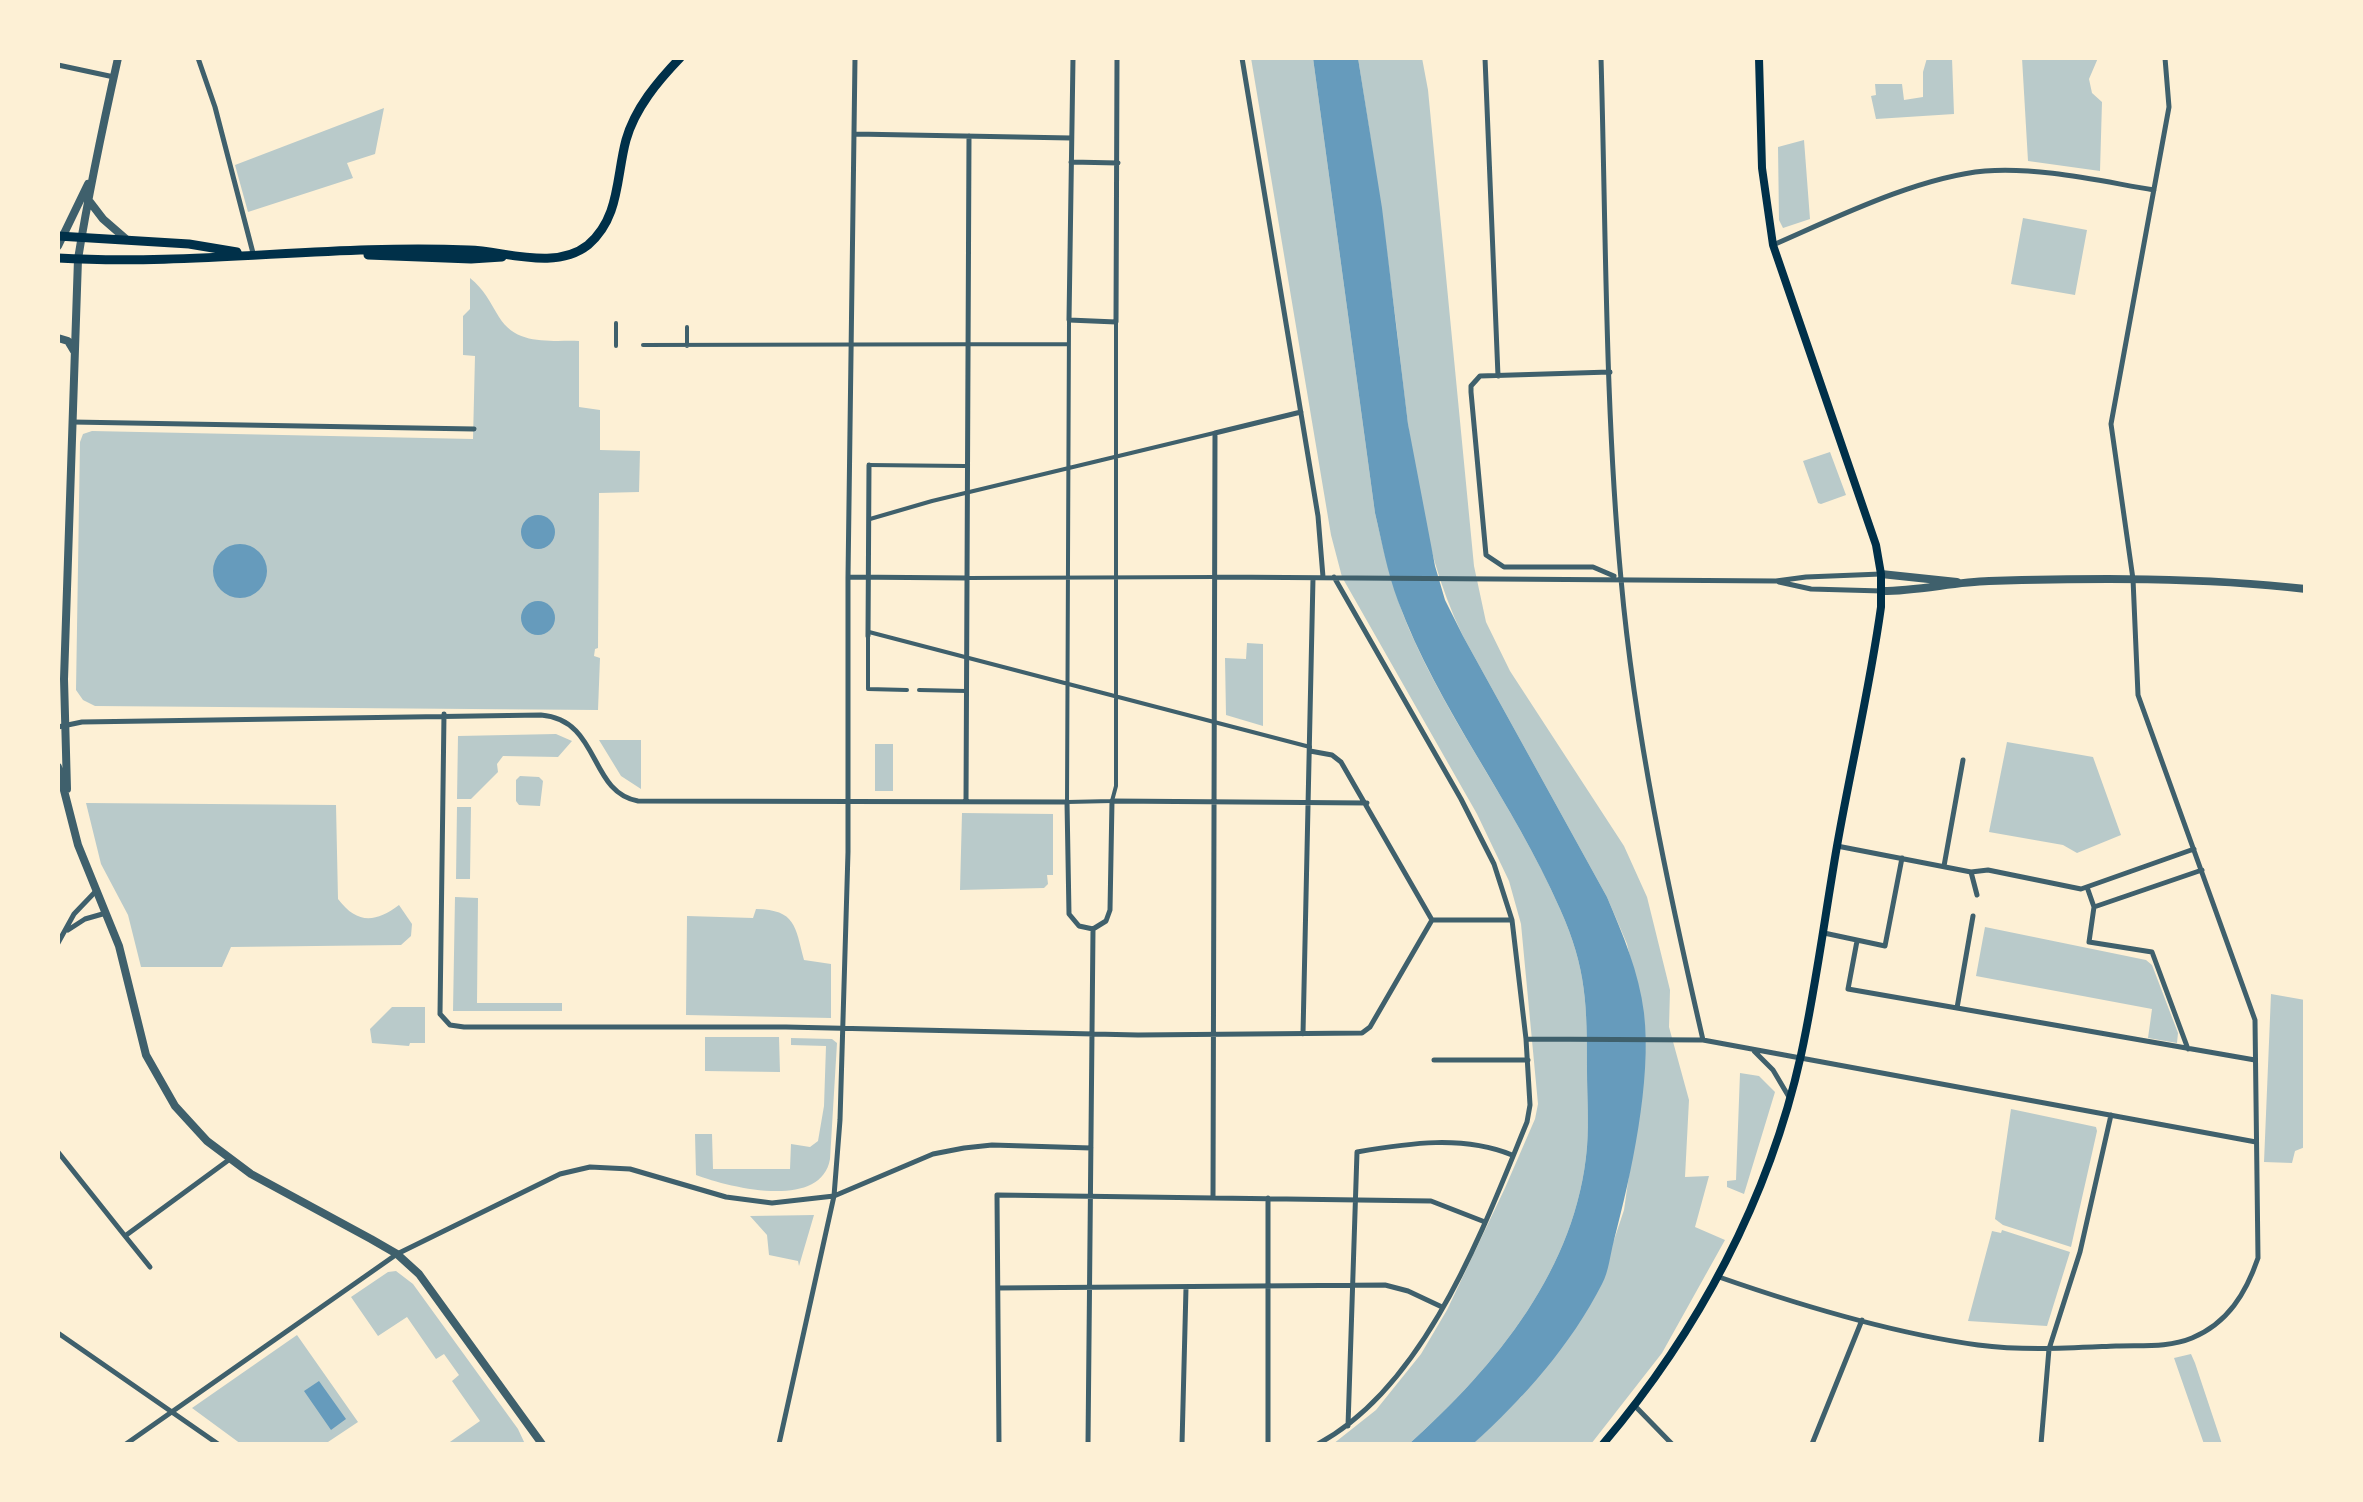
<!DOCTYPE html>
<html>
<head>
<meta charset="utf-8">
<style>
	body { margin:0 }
	#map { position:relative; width:2363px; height:1502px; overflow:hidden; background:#fdf0d5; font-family:Jost,sans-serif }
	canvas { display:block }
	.frame { position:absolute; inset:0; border:60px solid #fdf0d5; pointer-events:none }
</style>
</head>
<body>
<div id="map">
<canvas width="2363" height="1502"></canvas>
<div class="frame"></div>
</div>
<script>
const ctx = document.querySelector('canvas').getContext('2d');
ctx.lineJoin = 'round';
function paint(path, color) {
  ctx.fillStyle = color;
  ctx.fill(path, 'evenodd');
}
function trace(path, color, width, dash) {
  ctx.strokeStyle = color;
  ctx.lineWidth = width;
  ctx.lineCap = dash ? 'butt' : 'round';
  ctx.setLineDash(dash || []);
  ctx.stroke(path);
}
const green = new Path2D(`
	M1251,58H1313L1375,513C1384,552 1393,591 1409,629C1451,726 1518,812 1560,909C1587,969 1587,1006 1587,1071C1587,1096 1589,1122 1587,1147C1577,1268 1496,1366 1409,1444H1333L1376,1410L1421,1354L1447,1310L1505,1188L1535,1119L1538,1104L1521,924L1509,881L1477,814L1342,577L1331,535Z
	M1358,58H1422L1428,90L1474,566L1486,622L1510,671L1624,846L1647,897L1670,990L1669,1027L1689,1100L1685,1177L1709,1176L1695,1227L1725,1240L1662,1353L1591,1444H1473L1521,1397L1614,1240L1624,1210L1644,1070V1017L1627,944L1607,897L1463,636C1416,539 1409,429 1396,323C1385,234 1372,146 1358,58Z
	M1927,58H1952L1954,114L1876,119L1871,96L1876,95L1875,84H1902L1904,100L1923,97V72Z
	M2022,58H2098L2089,79L2092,93L2102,102L2100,171L2028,161Z
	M384,108L375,154L347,163L353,178L248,212L235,165Z
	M1804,140L1810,219L1783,228L1779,220L1778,147Z
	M2023,218L2087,230L2075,295L2011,284Z
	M470,278C484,289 490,302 499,317C517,346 549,340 579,341V407L600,410V450L640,451L639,492L599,493L598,648L595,649L594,656L600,658L598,710L95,706L83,700L76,690L80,442L83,434L92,431L473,439L475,356L463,355V316L470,309Z
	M1830,452L1846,495L1821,504L1818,503L1803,461Z
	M1247,643L1263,644V726L1226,715L1225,658L1246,659Z
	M556,734L572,741L558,757L503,756L497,764L498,772L471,799H457L458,736Z
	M599,740H641V789L621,776Z
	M2007,742L2093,757L2121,835L2077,853L2063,845L1989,832Z
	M875,744H893V791H875Z
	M520,776L539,777L543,781L540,806L519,805L516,801V780Z
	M86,803L336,805L338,899C357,924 375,923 399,905L412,924L411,936L401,945L231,947L222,967H141L128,915L101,864Z
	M457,807H471L470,879H456Z
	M962,813L1053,814V875H1047L1048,884L1044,888L960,890Z
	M455,897L478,898L477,1003H562V1011H453Z
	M756,909C796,910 795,926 804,960L831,964V1018L686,1015L687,916L753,918Z
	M1985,927L2146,960L2152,965L2178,1033L2177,1043L2148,1038L2152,1009L1976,976Z
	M2271,994L2305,1000V1147L2295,1151L2292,1163L2264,1162Z
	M392,1007H425V1043H410L409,1046L372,1043L370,1029Z
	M705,1037H779L780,1072L705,1071Z
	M791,1038L832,1039L837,1043L830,1159C821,1211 728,1187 696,1175L695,1134H712L713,1169H790L791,1144L810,1147L818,1141L824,1106L826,1046L791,1045Z
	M1740,1073L1759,1076L1775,1092L1744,1194L1727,1187V1181L1736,1180Z
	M2011,1109L2096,1127L2097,1131L2071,1247L2003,1225L1995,1219Z
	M814,1215L799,1266L798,1261L769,1255L767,1235L750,1216Z
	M2002,1230L2070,1252L2047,1326L1968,1321L1992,1231L2001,1233Z
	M396,1271L413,1284L518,1429L525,1444H447L480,1421L452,1381L459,1375L444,1354L436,1359L407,1317L378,1336L351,1297L388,1272Z
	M297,1335L358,1422L325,1444H241L192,1408Z
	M2191,1354L2195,1363L2222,1444H2204L2174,1358Z`);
const water = new Path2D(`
	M1313,58H1358L1382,208L1408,424L1435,566L1445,600L1463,636L1607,897C1623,935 1639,972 1644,1013C1652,1080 1631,1176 1614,1240C1610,1255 1609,1271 1602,1284C1571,1345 1523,1399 1473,1444H1409C1496,1366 1577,1268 1587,1147C1589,1122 1587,1096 1587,1071C1587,1006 1587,969 1560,909C1514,803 1438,709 1398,601C1387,572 1382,542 1375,513Z
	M521 532a17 17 0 1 1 34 0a17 17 0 1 1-34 0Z
	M213 571a27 27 0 1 1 54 0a27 27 0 1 1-54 0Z
	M521 618a17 17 0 1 1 34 0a17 17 0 1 1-34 0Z
	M319,1381L346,1419L331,1430L304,1391Z`);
const pedestrian = new Path2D(`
	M1069,320L1067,802L1112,801L1116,786V323
	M687,327V346
	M643,345L1068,344
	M616,346V323
	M869,465L965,466
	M870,519L932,501L1214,433
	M968,578L1216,577
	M869,632L1310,747
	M868,638V689L907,690
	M919,690L967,691`);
const minor = new Path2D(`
	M198,58L215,107L253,253
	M1073,58L1069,320L1116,322L1117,58
	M1242,58L1318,516L1323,577
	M1485,58L1498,376
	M1601,58C1606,231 1605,406 1621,579C1635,735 1668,888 1703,1040
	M58,65L114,77
	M855,134L1071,138
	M1071,162L1118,163
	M1773,245C1835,218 1918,177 1985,171C2041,167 2099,181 2154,190
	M1610,372L1480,376L1471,386V392L1486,555L1504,567H1593L1614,576
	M72,422L474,429
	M848,577L968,578
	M1216,577L1776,581L1806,577L1881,574
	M1779,582L1811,589L1882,591
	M868,636L869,465
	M444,714L440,1014L450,1025L464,1027H786L1138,1035L1362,1033L1370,1027L1432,920L1341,762L1332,755L1310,751
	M58,727L82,722L541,715C601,720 588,792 638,801L1067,802L1069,914L1079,926L1093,929L1106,921L1110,910L1112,801L1367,803
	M966,802L969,136
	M1837,846L1971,872L1988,870L2081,889L2194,849
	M1944,866L1963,760
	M1971,872L1977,895
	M2087,887L2094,907L2202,870
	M2094,907L2089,942L2152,952L2188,1049
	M1432,920H1512
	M68,930L85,919L106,913
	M1824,933L1885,946L1902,858
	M1857,941L1848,989L2255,1060
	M58,943L74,914L96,891
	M1957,1008L1973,916
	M1303,1034L1313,578
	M1526,1039L1703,1040L2256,1142
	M1754,1051L1773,1070L1789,1097
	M1434,1060H1528
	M58,1152L125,1236L230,1159
	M1213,1196L1215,433L1301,412
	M1268,1198V1444
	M125,1236L150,1267
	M1719,1277C1802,1306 1891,1333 1978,1345C2024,1351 2070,1348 2116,1346C2142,1345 2168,1348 2192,1338C2228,1323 2246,1293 2258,1258L2255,1020L2138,695L2133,579L2111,424L2169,107L2165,58
	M998,1288L1385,1285L1408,1291L1442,1307
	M58,1333L218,1444
	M1635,1406L1672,1444
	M1348,1426L1357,1152C1409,1143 1463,1135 1512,1155
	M126,1444L397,1254L560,1174L590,1167L630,1169L726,1197L772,1203L834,1196L933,1154L964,1148L992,1145L1091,1148
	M779,1444L834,1196L840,1120L848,852V577L855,58
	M999,1444L997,1195L1431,1201L1485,1222
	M1088,1444L1093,929
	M1182,1444L1186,1288
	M1318,1444C1426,1386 1483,1229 1527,1122L1530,1105L1526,1039L1512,920L1494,864L1461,799L1334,577
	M1812,1444L1862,1320
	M2041,1444L2049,1349L2080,1252L2111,1115`);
const tertiary = new Path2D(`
	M90,202L103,219L126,239
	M58,246L88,184
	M58,338L68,341L74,351
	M1881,574L1957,582
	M1882,591C1919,591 1953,582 1989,581C2094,578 2201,577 2306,589
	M58,767L78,845L119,946L146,1055L175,1106L207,1141L251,1174L371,1239L397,1254L419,1274L542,1444
	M67,789L64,679L78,259C89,191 103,125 118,58`);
const secondary = new Path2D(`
	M1603,1444C1698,1332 1769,1199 1801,1055C1816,986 1825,915 1837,846C1851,766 1870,687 1881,607V574L1876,545L1773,245L1762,168L1759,58`);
const primary = new Path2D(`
	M58,236L189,244L237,252
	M368,255L471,259L502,257
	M58,258C195,266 331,244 469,250C505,251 555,271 588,245C620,218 616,177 626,140C635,108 658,81 680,58`);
paint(green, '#b9caca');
paint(water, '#669bbc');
trace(pedestrian, '#3f606c', 4);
trace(minor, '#3f606c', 5);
trace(tertiary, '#3f606c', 8);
trace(secondary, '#003049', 8);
trace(primary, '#003049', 9);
</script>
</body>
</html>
